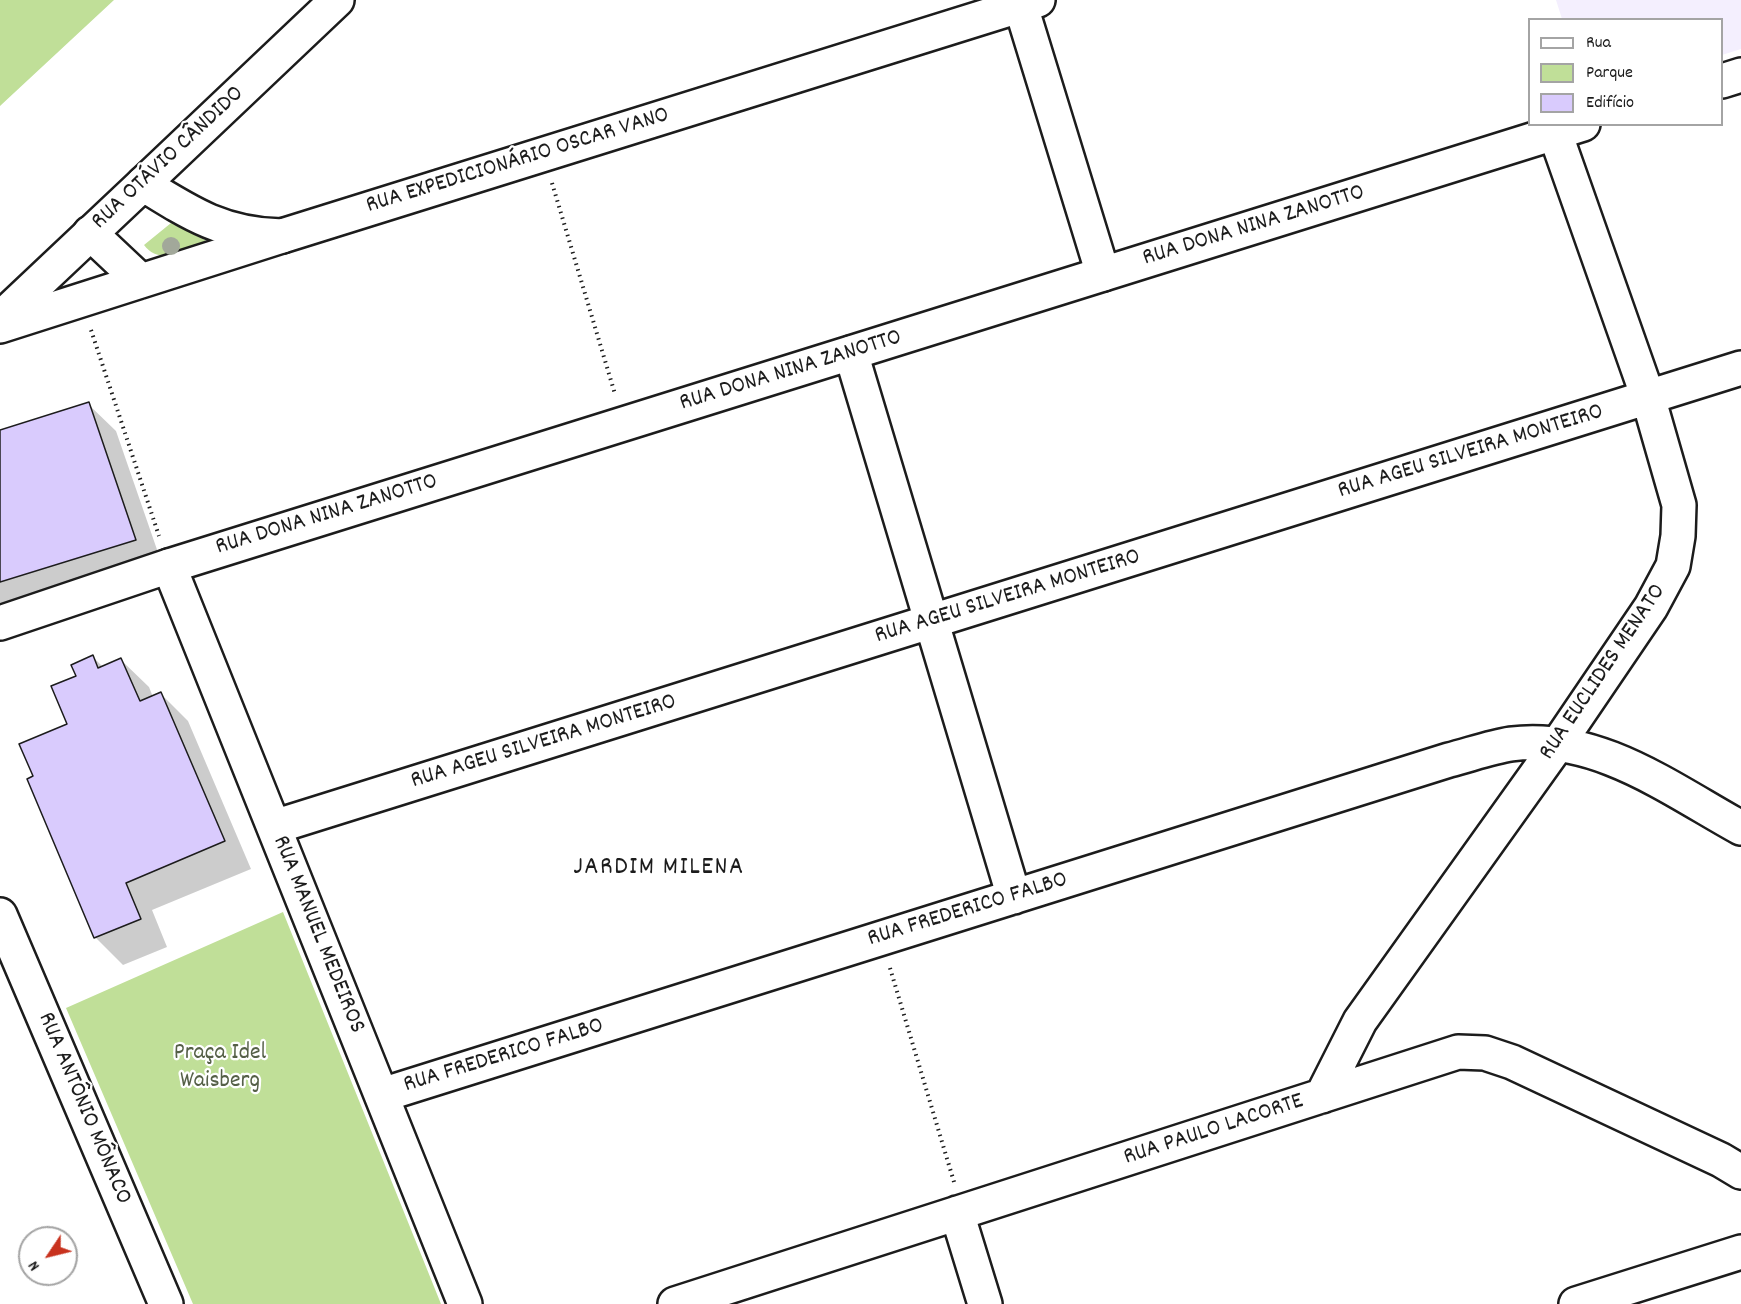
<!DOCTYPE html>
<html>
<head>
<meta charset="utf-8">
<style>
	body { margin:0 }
	#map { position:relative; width:1741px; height:1304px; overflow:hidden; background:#fff; font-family:Dekko,sans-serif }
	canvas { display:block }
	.legend { position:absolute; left:1528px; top:18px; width:195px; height:108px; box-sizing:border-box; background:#fff; border:2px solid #a4a4a4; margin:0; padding:8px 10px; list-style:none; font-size:18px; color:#1c1c1c }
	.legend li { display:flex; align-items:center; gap:12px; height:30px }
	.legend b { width:30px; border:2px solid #a4a4a4 }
	.north { position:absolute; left:18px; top:1226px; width:60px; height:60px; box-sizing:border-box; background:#fff; border:2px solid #a4a4a4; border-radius:50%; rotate:235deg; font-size:16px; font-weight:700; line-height:24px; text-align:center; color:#1c1c1c }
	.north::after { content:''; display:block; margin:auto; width:21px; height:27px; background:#c8321e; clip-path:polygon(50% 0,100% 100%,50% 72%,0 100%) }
</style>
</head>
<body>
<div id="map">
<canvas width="1741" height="1304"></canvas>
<ul class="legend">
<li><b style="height:8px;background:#fff"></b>Rua</li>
<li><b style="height:16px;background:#c0df98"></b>Parque</li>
<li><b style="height:16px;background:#d9cbfd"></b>Edifício</li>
</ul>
<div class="north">N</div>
</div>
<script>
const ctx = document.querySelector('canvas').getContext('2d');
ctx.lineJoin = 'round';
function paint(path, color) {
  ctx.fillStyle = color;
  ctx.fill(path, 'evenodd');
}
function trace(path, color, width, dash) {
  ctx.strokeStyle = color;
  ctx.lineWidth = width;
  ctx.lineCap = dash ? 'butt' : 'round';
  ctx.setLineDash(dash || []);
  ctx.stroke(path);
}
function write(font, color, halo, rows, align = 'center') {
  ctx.font = font + ' Dekko,sans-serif';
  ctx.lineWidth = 4.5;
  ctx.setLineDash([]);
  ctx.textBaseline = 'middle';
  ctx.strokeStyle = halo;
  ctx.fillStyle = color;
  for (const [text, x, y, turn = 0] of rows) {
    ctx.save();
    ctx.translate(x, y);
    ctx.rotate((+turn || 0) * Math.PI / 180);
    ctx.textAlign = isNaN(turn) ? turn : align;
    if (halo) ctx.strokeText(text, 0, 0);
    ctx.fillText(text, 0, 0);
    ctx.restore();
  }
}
const built = new Path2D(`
	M1556,0H1741V49L1722,55V20L1562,19Z`);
const green = new Path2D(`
	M0,0H114L0,106Z
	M171,223L205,240L208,245C188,251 159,266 144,245Z
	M283,912L441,1304H193L66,1008Z`);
const shadow = new Path2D(`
	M88,404L116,431L163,567L0,617V432Z
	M93,657L103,667L121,660L149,687L153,697L161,694L188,721L251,869L152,910L167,947L123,965L96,938L29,780L35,777L69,724L78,677Z`);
const building = new Path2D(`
	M89,402L136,540L0,582V430Z
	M93,655L98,668L121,658L140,701L161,692L225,841L126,883L141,919L94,938L27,779L33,776L19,744L67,724L51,686L76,676L71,665Z`);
const path = new Path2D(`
	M552,183L615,394
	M91,330L159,536
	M890,968L954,1182`);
const minor = new Path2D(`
	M1019,0L1103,274
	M90,233L141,281
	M0,326L282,236
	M851,353L1014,897
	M169,566L465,1304
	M274,827L1741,368
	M0,915L166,1304
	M382,1095L1449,760C1469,755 1491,747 1511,744C1597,733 1670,789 1741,828
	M1322,1096L1360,1021L1558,744L1651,607L1673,566L1678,536L1679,505L1648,397L1555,133
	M957,1213L985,1304
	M675,1304L1458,1052L1485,1053L1512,1062L1721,1160L1741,1172
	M1576,1304L1741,1252`);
const tertiary = new Path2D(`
	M143,184L337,0`);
const secondary = new Path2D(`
	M1722,81L1741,75
	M0,319L143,184C191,214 224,235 282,236L1038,0
	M0,623L169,566L1583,124`);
const trees = [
	[171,246]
];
const streetNames = [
	["RUA OTÁVIO CÂNDIDO",169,159,-43],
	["RUA EXPEDICIONÁRIO OSCAR VANO",518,162,-17],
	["RUA DONA NINA ZANOTTO",1254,227,-17],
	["RUA DONA NINA ZANOTTO",791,372,-17],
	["RUA AGEU SILVEIRA MONTEIRO",1471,453,-17],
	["RUA DONA NINA ZANOTTO",327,516,-17],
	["RUA AGEU SILVEIRA MONTEIRO",1008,598,-17],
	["RUA EUCLIDES MENATO",1604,673,-56],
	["RUA AGEU SILVEIRA MONTEIRO",544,743,-17],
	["RUA FREDERICO FALBO",968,911,-17],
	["RUA MANUEL MEDEIROS",317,935,68],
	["RUA FREDERICO FALBO",504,1057,-17],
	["RUA ANTÔNIO MÔNACO",83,1109,67],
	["RUA PAULO LACORTE",1214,1131,-18]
];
const parkNames = [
	["Praça Idel",220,1055],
	["Waisberg",220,1083]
];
const neighbourhoodNames = [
	["JARDIM MILENA",659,869]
];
paint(built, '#f4effe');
paint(green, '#c0df98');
paint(shadow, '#0003');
paint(building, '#d9cbfd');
trace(building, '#1c1c1c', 1.5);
trace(minor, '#1c1c1c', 38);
trace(tertiary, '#1c1c1c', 38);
trace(secondary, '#1c1c1c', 38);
trace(path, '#1c1c1c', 4, [1.5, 4.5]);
trace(minor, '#fff', 33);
trace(tertiary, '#fff', 33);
trace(secondary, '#fff', 33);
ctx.fillStyle = '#a2a89a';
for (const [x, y] of trees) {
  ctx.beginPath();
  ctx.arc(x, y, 9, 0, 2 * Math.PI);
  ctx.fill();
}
write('24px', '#1c1c1c', '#fff', streetNames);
write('24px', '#556047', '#fff', parkNames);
ctx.letterSpacing = '1.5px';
write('26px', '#1c1c1c', '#fff', neighbourhoodNames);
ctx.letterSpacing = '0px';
</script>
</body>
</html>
